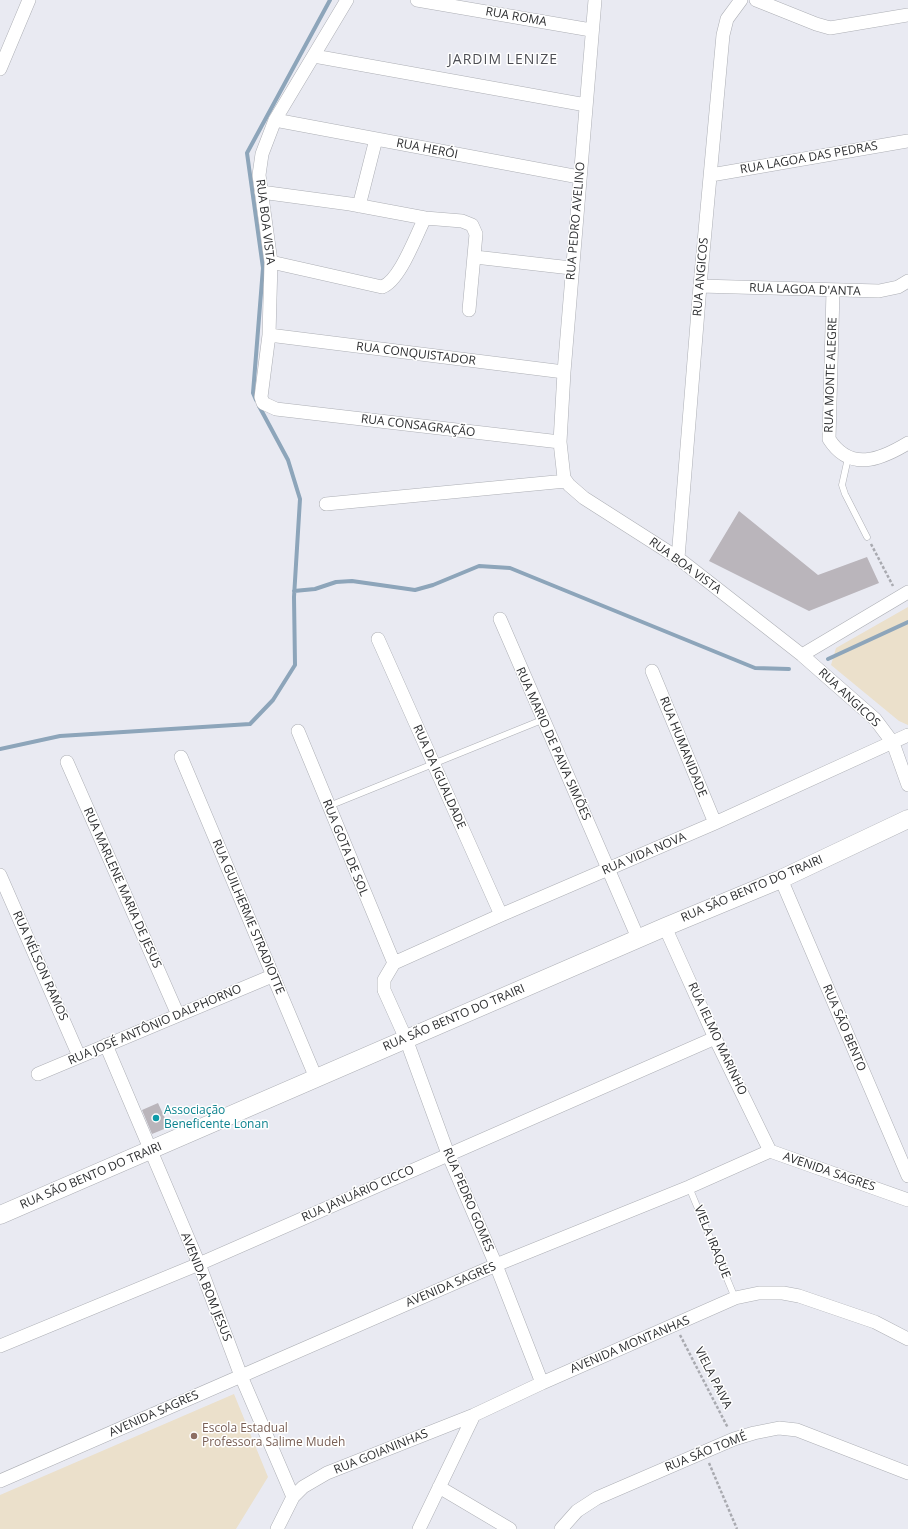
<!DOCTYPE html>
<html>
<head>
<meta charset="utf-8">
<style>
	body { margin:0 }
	canvas { display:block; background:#e9eaf2 }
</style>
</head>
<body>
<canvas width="908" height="1529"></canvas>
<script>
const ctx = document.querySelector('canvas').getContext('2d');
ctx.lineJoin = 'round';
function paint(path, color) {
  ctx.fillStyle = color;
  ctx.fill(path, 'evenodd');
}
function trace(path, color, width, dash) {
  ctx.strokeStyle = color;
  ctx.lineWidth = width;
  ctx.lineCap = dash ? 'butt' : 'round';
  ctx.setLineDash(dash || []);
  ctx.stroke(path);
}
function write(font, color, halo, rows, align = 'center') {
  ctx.font = font + ' "Open Sans",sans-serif';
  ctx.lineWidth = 3;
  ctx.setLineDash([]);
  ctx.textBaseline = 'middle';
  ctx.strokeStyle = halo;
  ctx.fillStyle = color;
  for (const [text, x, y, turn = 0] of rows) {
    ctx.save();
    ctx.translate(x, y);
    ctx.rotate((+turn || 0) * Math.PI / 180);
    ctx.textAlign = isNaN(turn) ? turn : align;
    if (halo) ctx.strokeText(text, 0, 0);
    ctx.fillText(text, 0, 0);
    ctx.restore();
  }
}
const education = new Path2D(`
	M908,607V725L899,721L831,665L836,648Z
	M234,1394L268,1477L236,1529H0V1495Z`);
const stream = new Path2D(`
	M256,400L253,393L263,268L247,153L330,0
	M294,591L315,589L336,582L352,581L415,590L433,585L479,566L510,568L755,668L789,669
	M828,659L908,622
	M0,749L60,736L250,724L273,700L295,665L294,597L300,499L288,460L259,406`);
const building = new Path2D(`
	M739,511L818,575L867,557L879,583L809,611L709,561Z
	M158,1103L169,1127L152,1134L142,1110Z`);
const path = new Path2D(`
	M871,544L893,586
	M680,1335L728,1428
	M709,1463L737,1529`);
const lane = new Path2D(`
	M848,458L842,485L845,494L867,537
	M329,806L542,720
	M689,1187L735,1298`);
const street = new Path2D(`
	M347,0L275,120L262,154L259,175L271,262L269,335L261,397L263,403L276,409L560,442
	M417,0L591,30
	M595,0L564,372L560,442L564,478L569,485L584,498L678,558L802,655L875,719L893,743L908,785
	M756,0L816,24L830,28L908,15
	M314,56L586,105
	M0,69L29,0
	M275,120L579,177
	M711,175L908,141
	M261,192L350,204L425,218L462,221L472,225L476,234L469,310
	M359,206L376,139
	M475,257L571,268
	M271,262L382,287C400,281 416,235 425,218
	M700,286L879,291L898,287L908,281
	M833,291L829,439C850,472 880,460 908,443
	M269,335L564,372
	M326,504L566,481
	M678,558L700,286L723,35L727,19L741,0
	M500,619L638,938
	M378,639L501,915
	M802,655L908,592
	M652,671L715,823
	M298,731L394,963
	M181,757L316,1078
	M67,762L178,1015
	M0,875L79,1056
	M781,879L908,1176
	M665,927L715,1038L770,1151
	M394,963L501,915L715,823L908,735
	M394,963L384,980V990L406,1039L448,1154L496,1265L542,1383
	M106,1045L199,1264L241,1376L293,1497L277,1529
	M38,1074L272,976
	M0,1346L199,1264L715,1038
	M0,1481L496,1265L689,1187L770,1151L908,1200
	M439,1487L510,1529
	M293,1497L303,1487L327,1473L474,1415
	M419,1529L474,1415L542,1383L735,1298L759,1293H783L799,1296L875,1322L908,1339
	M561,1529L577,1511L597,1498L734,1439L754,1433L779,1428L797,1430L908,1473`);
const secondary = new Path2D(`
	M0,1215L665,927L781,879L908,819`);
const markers = [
	[156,1118,4,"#0f9aa8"],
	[194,1436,4,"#8d6e63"]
];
const streetNames = [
	["RUA ROMA",516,17,10],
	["RUA HERÓI",427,149,11],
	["RUA LAGOA DAS PEDRAS",809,158,-10],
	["RUA PEDRO AVELINO",576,221,-85],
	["RUA BOA VISTA",265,222,83],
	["RUA ANGICOS",701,277,-85],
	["RUA LAGOA D'ANTA",805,290,2],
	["RUA CONQUISTADOR",416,354,7],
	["RUA MONTE ALEGRE",831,375,-88],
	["RUA CONSAGRAÇÃO",418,426,7],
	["RUA BOA VISTA",685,566,36],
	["RUA ANGICOS",849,698,43],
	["RUA MARIO DE PAIVA SIMÕES",553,744,66],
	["RUA HUMANIDADE",683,747,68],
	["RUA DA IGUALDADE",439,777,66],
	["RUA GOTA DE SOL",345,848,68],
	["RUA VIDA NOVA",644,854,-23],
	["RUA MARLENE MARIA DE JESUS",122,888,66],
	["RUA SÃO BENTO DO TRAIRI",752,889,-23],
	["RUA GUILHERME STRADIOTTE",248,917,67],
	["RUA NÉLSON RAMOS",40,966,66],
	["RUA SÃO BENTO DO TRAIRI",454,1018,-23],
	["RUA JOSÉ ANTÔNIO DALPHORNO",155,1025,-23],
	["RUA SÃO BENTO",844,1028,67],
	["RUA IELMO MARINHO",717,1039,65],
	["AVENIDA SAGRES",829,1172,19],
	["RUA SÃO BENTO DO TRAIRI",91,1176,-23],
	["RUA JANUÁRIO CICCO",358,1194,-24],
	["RUA PEDRO GOMES",468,1200,67],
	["VIELA IRAQUE",712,1242,68],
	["AVENIDA SAGRES",451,1285,-23],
	["AVENIDA BOM JESUS",206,1287,68],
	["AVENIDA MONTANHAS",630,1345,-23],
	["VIELA PAIVA",713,1378,63],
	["AVENIDA SAGRES",154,1414,-24],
	["RUA GOIANINHAS",381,1452,-22],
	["RUA SÃO TOMÉ",706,1452,-22]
];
const cultureNames = [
	["Associação",164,1111],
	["Beneficente Lonan",164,1125]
];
const educationNames = [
	["Escola Estadual",202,1429],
	["Professora Salime Mudeh",202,1443]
];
const quarterNames = [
	["JARDIM LENIZE",503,60]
];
paint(education, '#ebe0cb');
trace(stream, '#8da5ba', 4);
paint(building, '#bab5bb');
trace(lane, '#adafb5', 7);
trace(street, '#adafb5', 14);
trace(secondary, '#adafb5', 19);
trace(path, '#a9aab0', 2.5, [3, 2]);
trace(lane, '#fff', 6);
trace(street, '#fff', 13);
trace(secondary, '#fff', 18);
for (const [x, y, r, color] of markers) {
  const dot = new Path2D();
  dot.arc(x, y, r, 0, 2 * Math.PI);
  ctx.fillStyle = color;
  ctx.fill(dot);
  trace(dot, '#fff', 1.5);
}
write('12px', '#2e2f31', '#fff', streetNames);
write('12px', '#0d838f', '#fff', cultureNames, 'left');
write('12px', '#785e54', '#fff', educationNames, 'left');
ctx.letterSpacing = '1px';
write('14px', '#4d4e54', '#fff', quarterNames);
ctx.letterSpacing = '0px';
</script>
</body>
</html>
